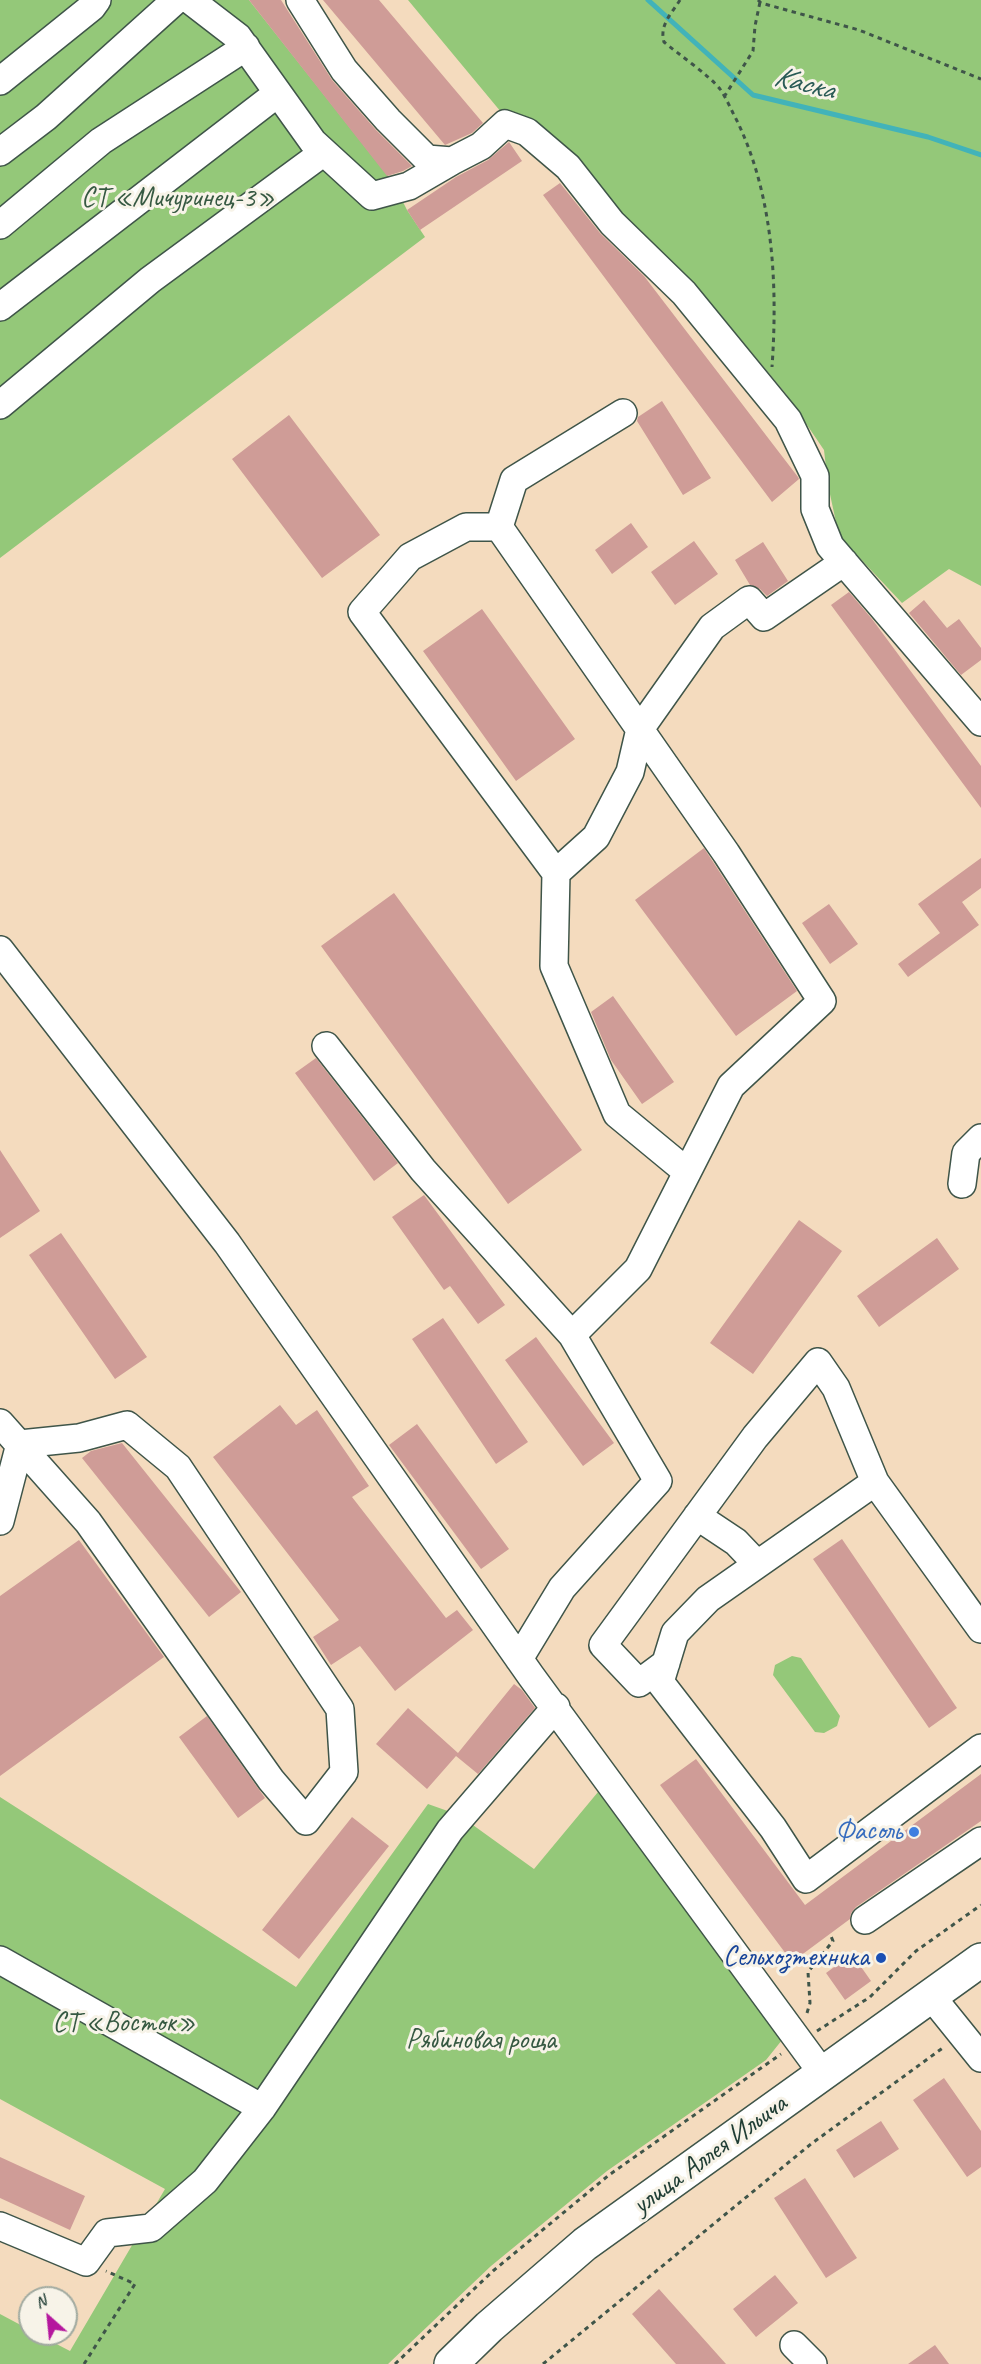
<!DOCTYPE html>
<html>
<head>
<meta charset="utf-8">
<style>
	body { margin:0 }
	#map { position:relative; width:981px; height:2364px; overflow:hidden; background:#f4dbbe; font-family:Caveat,sans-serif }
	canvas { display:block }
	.north { position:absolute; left:18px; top:2286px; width:60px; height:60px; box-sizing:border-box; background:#f7f3e8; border:2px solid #a1aaa0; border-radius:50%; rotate:333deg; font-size:16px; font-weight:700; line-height:24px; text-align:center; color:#1f3d34 }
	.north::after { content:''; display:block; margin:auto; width:21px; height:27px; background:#b5179e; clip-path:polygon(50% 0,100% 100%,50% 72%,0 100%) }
</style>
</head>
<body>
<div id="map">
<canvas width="981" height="2364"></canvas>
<div class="north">N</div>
</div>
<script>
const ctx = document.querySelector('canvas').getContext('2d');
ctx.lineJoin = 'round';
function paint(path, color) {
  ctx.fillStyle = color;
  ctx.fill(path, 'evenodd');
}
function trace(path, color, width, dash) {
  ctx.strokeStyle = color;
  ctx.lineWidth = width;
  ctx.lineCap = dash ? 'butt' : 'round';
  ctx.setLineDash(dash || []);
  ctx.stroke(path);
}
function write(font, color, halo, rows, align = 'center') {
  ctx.font = font + ' Caveat,sans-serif';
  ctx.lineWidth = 6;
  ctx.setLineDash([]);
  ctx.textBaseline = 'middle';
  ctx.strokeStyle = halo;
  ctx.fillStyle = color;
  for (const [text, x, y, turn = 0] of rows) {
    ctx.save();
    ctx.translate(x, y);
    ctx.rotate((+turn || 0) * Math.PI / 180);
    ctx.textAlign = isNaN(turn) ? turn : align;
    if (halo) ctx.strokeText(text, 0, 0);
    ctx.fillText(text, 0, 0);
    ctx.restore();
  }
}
const green = new Path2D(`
	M0,0H249L393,182L407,210L425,237L0,558Z
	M408,0H981V586L949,569L902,603L839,536L828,485L824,450L786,394L719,313L501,112Z
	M792,1656L801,1658L840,1716L837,1726L824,1733L815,1732L773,1675L775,1665Z
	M598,1792L782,2040L766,2060L607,2171L491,2266L388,2364H0V2314L30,2330V2334H37L70,2351L165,2189L0,2099V1797L296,1987L428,1804L459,1815L534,1869Z`);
const stream = new Path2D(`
	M648,0L753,95L928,137L981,155`);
const building = new Path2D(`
	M249,0H281L332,80L376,130L412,166L403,171L387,176Z
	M323,0H379L483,123L472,133L445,145Z
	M509,142L522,161L420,230L407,210L456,177L488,160Z
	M560,183L600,233L644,276L798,477L799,479L772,502L543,195Z
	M662,401L711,478L683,495L637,421L638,417Z
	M289,415L380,535L322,578L232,459Z
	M631,523L648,547L612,574L595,550Z
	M694,541L718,574L675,605L651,572Z
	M763,542L788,581L767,596L760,589L750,585L735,560Z
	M849,592L872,619L981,766V808L831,605Z
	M924,600L947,628L959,619L981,648V660L961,675L909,613Z
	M482,609L575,739L516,781L423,651Z
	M704,848L797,991L736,1036L635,900Z
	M981,858V888L962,902L979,925L908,977L898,964L940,933L918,904Z
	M394,893L582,1150L508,1204L321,946Z
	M829,904L858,944L830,964L802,923Z
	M613,996L674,1082L642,1104L611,1060L591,1012Z
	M316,1058L398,1163L374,1181L295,1073Z
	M0,1150L40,1211L0,1238Z
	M424,1195L505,1305L478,1324L450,1286L444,1290L392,1217Z
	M799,1220L842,1251L753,1374L710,1343Z
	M61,1233L147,1357L115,1379L29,1255Z
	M937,1238L959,1269L879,1327L857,1296Z
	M443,1318L528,1442L496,1464L412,1339Z
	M536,1337L614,1443L583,1466L505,1360Z
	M280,1405L296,1425L317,1410L369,1486L352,1497L446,1618L457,1610L473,1630L395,1691L360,1646L331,1665L313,1637L339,1620L213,1457Z
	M417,1424L509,1549L481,1569L389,1445Z
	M122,1443L241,1592L209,1617L82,1458L91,1451Z
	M842,1539L957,1708L929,1728L813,1559Z
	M79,1540L164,1657L0,1776V1596Z
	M514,1684L522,1690L535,1708L478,1774L456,1756L427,1789L376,1744L408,1708L458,1753Z
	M207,1716L265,1798L238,1818L179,1737Z
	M696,1759L805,1905L981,1774V1821L856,1907L851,1913L850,1919L792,1962L660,1785Z
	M352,1817L389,1846L299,1959L262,1930Z
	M852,1954L871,1981L845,2000L826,1973Z
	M944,2078L981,2131V2167L967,2177L913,2100Z
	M881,2121L899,2149L854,2178L836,2150Z
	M0,2157L85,2196L70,2230L0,2198Z
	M805,2178L857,2258L826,2278L774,2198Z
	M775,2275L798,2303L756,2337L733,2309Z
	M659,2289L726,2364H676L632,2314Z
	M935,2345L949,2364H908Z`);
const path = new Path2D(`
	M680,0C672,13 659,25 664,42C678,54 709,75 720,89C725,96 729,105 733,113C773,189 778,282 772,367
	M758,0L761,3L859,30L981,79
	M724,97L753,51L755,26L760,2
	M807,2013L810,2003L808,1972L833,1941L830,1934
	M817,2031L870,1997L916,1951L981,1905
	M84,2364L135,2284L106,2271
	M395,2364L493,2271L609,2175L781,2054
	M543,2364L811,2144L944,2047`);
const minor = new Path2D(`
	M190,0L238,37L313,142L372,196L409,186L452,161
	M300,0L344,70L388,120L427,159L452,161L481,146L505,124L527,132L568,167L612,223L684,293L788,420L815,476V509L830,546L981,722
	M0,81L92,7L97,0
	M0,152L46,117L176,0
	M0,225L101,141L246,47
	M0,307L278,93
	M0,405L150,280L324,152
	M499,527L514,480L623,413
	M556,873L596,837L630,772L640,729L712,627L749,600L764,617L844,562
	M0,950L227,1243L531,1676L823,2074
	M326,1046L423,1170L572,1335L658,1481L562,1588L519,1659
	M962,1184L966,1153L981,1138
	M572,1335L638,1269L731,1086L822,1001L726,853L499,527H466L410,557L362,612L556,873L554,966L617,1114L686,1171
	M0,1423L88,1522L271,1780L306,1821L344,1772L340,1709L178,1467L127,1425L79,1438L20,1444
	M697,1516L736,1542L757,1564
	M0,1521L20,1444
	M981,1629L875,1482L708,1599L675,1633L660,1682L773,1828L806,1879L981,1748
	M666,1663L639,1683L603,1645L755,1437L818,1362L836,1388L875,1482
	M865,1920L981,1841
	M0,1960L262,2108
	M931,1996L981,2058
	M0,2226L86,2262L107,2233L151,2228L205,2181L262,2108L450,1830L556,1707
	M794,2345L813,2364`);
const major = new Path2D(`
	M451,2364L489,2327L585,2244L981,1960`);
const markers = [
	[914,1832,6,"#3f7fe0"],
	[881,1958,6,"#1a4fb4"]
];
const parkNames = [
	["СТ «Мичуринец-3»",178,199],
	["СТ «Восток»",124,2024],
	["Рябиновая роща",481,2041]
];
const shopNames = [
	["Фасоль",902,1832]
];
const transitNames = [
	["Сельхозтехника",869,1958]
];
const streetNames = [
	["улица Аллея Ильича",710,2155,-36]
];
const waterNames = [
	["Каска",804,84,14]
];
paint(green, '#94c879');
trace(stream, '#42b3b9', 5);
paint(building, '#cf9c97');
trace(minor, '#3f5549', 30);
trace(major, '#3f5549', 36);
trace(path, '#3f5549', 3, [4.5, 4.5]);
trace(minor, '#fff', 27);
trace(major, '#fff', 33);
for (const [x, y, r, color] of markers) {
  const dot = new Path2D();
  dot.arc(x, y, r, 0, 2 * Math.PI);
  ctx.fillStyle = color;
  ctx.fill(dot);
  trace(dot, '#f7f3e8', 2);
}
write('28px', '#365942', '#f7f3e8', parkNames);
write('28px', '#366cbe', '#f7f3e8', shopNames, 'right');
write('28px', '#164399', '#f7f3e8', transitNames, 'right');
write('28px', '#1f3d34', '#f7f3e8', streetNames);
write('italic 30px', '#285a55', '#f7f3e8', waterNames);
</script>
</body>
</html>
